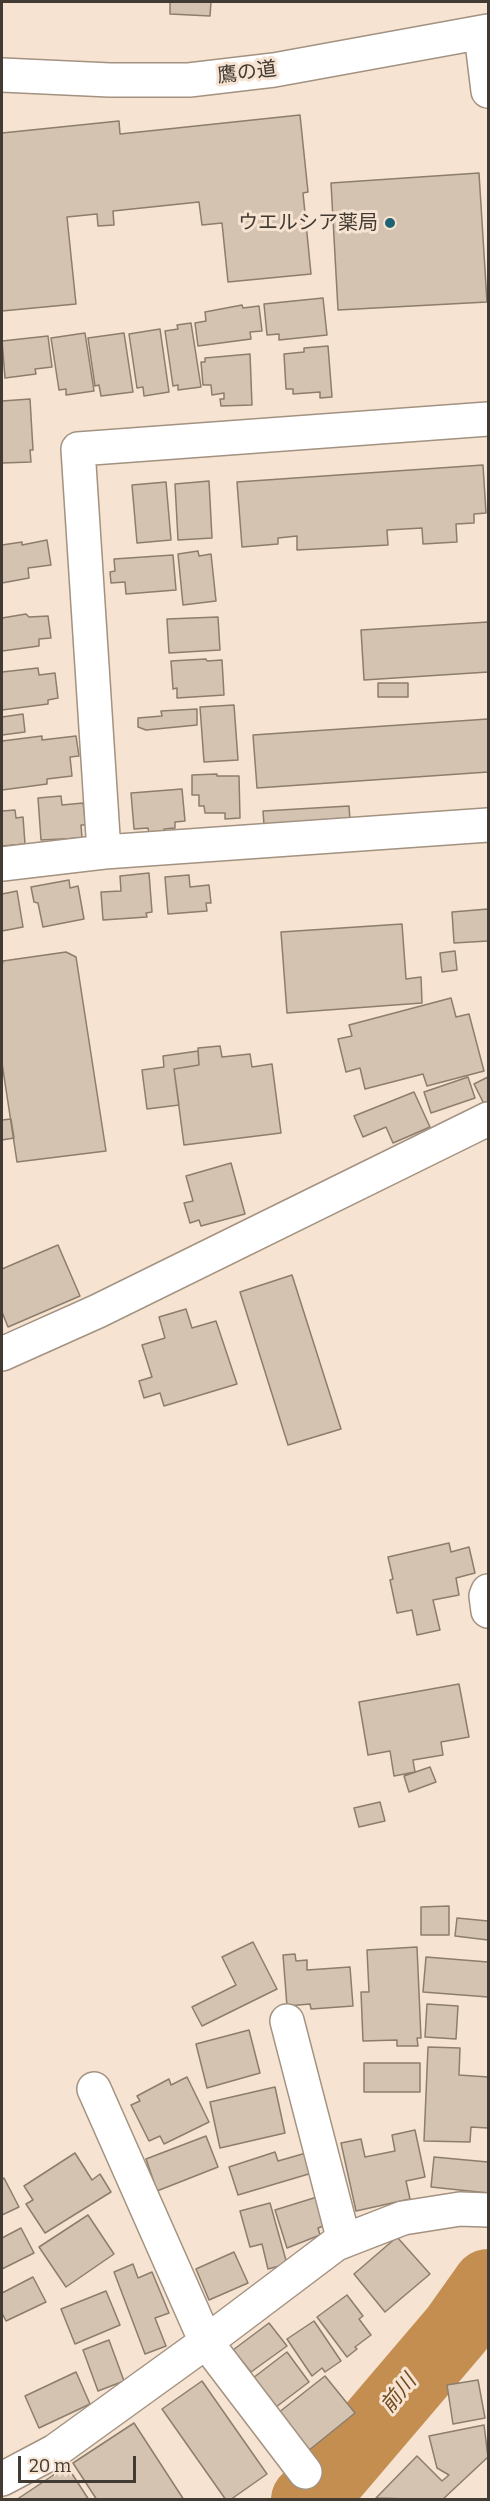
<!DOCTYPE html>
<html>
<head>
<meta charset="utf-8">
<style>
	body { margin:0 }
	#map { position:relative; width:490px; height:2501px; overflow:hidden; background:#f6e3d1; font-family:Bitter,serif }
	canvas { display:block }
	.frame { position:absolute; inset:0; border:3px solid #423b33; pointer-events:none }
	.scale { position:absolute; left:18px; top:2456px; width:118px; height:27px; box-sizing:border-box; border:3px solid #423b33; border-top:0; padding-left:8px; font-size:18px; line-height:21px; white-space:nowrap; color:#423b33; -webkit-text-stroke:4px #f6e3d1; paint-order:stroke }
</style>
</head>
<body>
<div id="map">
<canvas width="490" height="2501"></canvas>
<div class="frame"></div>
<div class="scale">20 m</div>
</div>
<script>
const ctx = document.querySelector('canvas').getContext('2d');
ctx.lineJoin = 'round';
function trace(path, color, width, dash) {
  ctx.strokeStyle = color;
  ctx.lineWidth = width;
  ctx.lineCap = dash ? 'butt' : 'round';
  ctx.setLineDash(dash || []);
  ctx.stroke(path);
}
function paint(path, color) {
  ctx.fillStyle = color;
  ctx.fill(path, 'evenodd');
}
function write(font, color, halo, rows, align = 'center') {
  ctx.font = font + ' Bitter,"Noto Sans JP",serif';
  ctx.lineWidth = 6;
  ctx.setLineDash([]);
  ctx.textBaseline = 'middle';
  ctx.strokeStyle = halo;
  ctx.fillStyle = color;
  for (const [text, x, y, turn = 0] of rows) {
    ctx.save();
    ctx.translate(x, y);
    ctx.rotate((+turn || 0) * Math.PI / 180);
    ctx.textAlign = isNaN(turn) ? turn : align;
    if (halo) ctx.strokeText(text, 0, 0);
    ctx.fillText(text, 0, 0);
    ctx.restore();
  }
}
const river = new Path2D(`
	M307,2500L323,2486L456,2330L488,2285`);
const building = new Path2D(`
	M170,2H211L210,16L170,14Z
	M300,115L308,192L303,193L311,274L228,282L222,223L202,225L199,202L113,211L114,225L98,226L97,214L67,217L76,304L2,311V133L119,121L120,134Z
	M479,173L487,302L338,310L331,183Z
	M323,298L327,335L279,340V334L267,335L264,304Z
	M242,305L243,308L259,306L262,331L250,332L251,339L198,346L195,323L206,321L205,312Z
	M191,323L201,387L178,390V385L173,386L165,331L178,329L177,325Z
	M160,329L169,392L144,396L143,387L137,388L129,334Z
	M85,333L94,391L66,395V389L59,390L51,338Z
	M124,333L133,392L101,396L99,385L95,386L88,338Z
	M48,336L52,367L35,369L36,374L5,378L2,341Z
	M328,346L332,397L320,398V392L293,394V389H286L284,354L304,352V348Z
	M250,354L252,405L221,406L220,399H224V393L212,395L211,385H203L201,362H205V358Z
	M30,399L33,450H30L31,462L2,463V401Z
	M483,465L486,513L474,514V523L456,524L457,542L423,544L422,528L387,530L388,545L297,550V536L278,538V544L242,547L237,482Z
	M209,481L212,538L178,540L175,484Z
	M166,482L171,540L137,543L132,485Z
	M47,540L51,565L28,568L29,578L2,583V545L22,542V545Z
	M198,551L199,556L211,554L216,601L183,605L178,554Z
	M173,555L176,590L126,594L125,582L111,583L110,572L115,571L114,559Z
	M26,614L29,617L48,616L51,638L39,639V646L2,651V618Z
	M218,617L220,650L169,653L167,619Z
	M488,622V672L364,680L361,630Z
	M206,659L207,661L222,660L224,695L177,698V688L173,689L171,661Z
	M38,668L39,675L55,673L58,698L48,700V704L2,710V672Z
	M378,683H408V697H378Z
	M234,705L238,760L204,762L200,707Z
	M197,709V725L146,730L138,727V718L162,716L161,711Z
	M23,714L25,732L2,735V717Z
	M488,719V772L257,788L253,735Z
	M42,736V740L76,736L79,756L70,757L72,776L47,779V784L2,790V741Z
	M217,774V776H239L240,818L225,819V813H205L204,806H199V795H192V775Z
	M182,789L185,821L175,822V828L164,829V833L149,834L148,828L134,829L131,793Z
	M61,796L62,805L83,803L86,825H81L82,838L41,840L38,798Z
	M349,806L350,820L264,825L263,811Z
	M15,810L16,818L23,817L25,844L2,846V811Z
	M149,873L152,912L146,913L147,917L103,920L101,892L121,891L120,876Z
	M189,875L190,887L209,885L211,903H206L207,911L168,914L165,877Z
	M69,880L70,888L78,886L84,919L43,927L38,903L34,902L31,887Z
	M17,891L23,927L2,931V894Z
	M488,909V941L454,943L452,912Z
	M402,924L406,979L421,977L422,1003L287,1013L281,932Z
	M455,951L457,970L442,972L440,953Z
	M66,952L76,957L106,1151L17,1162L2,1063V966L3,961Z
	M451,998L456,1017L469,1014L484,1071L427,1086L423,1074L365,1089L360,1068L346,1072L338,1039L352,1036L349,1025Z
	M220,1046L222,1057L250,1054L252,1067L272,1064L281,1133L184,1145L174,1069L199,1065L198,1048Z
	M198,1051L199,1065L174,1069L179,1105L147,1109L142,1070L164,1067L163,1056Z
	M468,1077L475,1098L431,1113L424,1092Z
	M488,1077V1101L484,1104L474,1084Z
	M414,1092L430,1127L393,1143L386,1127L363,1137L354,1116Z
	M11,1119L14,1138L2,1140V1120Z
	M231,1163L245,1214L201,1226L199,1220L190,1223L184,1203L193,1201L186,1176Z
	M58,1245L80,1296L8,1327L2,1312V1269Z
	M292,1275L341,1429L288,1445L240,1292Z
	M186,1309L192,1328L216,1321L237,1384L164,1406L160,1393L144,1398L139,1381L152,1377L142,1345L165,1338L159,1317Z
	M449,1543L451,1552L469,1547L475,1573L456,1578L459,1595L433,1600L440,1630L417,1635L412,1610L397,1613L390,1580L393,1579L388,1557Z
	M459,1684L469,1737L441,1742L443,1755L413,1760L415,1772L394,1776L390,1751L368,1755L359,1702Z
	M430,1767L436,1782L409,1792L404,1776Z
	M380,1802L385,1821L359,1827L354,1808Z
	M449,1906V1935H421V1907Z
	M457,1918L488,1921V1940L455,1936Z
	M253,1942L277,1989L202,2026L192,2007L236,1985L222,1957Z
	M417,1947L421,2038H417L418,2046H397V2040L363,2041L361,1992H369L367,1950Z
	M295,1954L296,1961L307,1960V1970L350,1967L353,2006L311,2009L310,2004L287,2006L283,1955Z
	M426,1957L488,1962V1997L423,1992Z
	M427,2004L458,2006L456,2039L425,2037Z
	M249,2030L260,2073L207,2088L196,2044Z
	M428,2047L460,2048L459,2075L488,2077V2128L471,2127L470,2142L424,2141Z
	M364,2063H420V2092H364Z
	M187,2077L209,2122L164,2144L160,2136L149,2141L131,2105L140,2101L137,2096L169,2079L171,2085Z
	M275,2087L285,2133L220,2148L210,2102Z
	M415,2130L425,2177L406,2181L410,2199L356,2211L341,2143L361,2139L365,2157L395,2151L392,2135Z
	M206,2136L218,2167L157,2191L146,2159Z
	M275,2152L278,2161L306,2153L312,2173L238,2195L229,2167Z
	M75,2153L92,2180L100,2174L111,2192L45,2233L26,2204L33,2200L24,2186Z
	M434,2157L488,2162V2193L431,2187Z
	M4,2178L19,2207L2,2215V2180Z
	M317,2197L326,2225L318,2228L320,2235L287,2248L275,2210Z
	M270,2203L287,2264L268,2269L262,2244L250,2247L240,2211Z
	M88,2215L114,2254L66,2287L39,2247Z
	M21,2228L34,2253L2,2269V2238Z
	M397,2237L430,2274L385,2312L354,2274Z
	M234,2252L248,2283L209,2300L196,2269Z
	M133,2264L138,2278L152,2272L169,2313L155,2318L166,2346L145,2354L114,2272Z
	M33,2277L46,2302L6,2321L2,2313V2293Z
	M106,2291L120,2325L75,2344L61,2309Z
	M347,2295L363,2316L359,2319L371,2335L355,2347L357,2349L347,2357L317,2317Z
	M314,2321L341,2361L325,2372L322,2368L312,2376L287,2339Z
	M269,2323L287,2346L251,2372L233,2350Z
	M109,2340L124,2381L98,2391L83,2350Z
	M287,2352L309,2382L276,2407L253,2378Z
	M76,2372L90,2404L39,2428L25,2396Z
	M325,2376L355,2413L308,2451L278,2413Z
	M478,2380L485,2418L453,2424L447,2385Z
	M202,2381L267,2474L230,2500H226L162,2409Z
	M134,2423L184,2500H97L73,2463Z
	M484,2425L488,2457L442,2500L376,2498L417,2456L442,2481L449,2475L437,2468L429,2436Z
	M67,2466L89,2500H16Z`);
const minor = new Path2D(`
	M481,34L488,91
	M2,75L110,80H189L274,70L488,31
	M104,852L78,449L488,419
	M2,864L104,852L488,825
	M2,1354L98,1311L488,1119
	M488,1591L486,1596L488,1611
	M287,2021L344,2241
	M94,2089L206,2342L305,2472
	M2,2479L55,2451L206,2342L336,2244L403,2218L460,2209L488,2210`);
const markers = [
	[390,223,6,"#1e6475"]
];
const streetNames = [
	["鷹の道",247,73,-7]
];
const poiNames = [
	["ウエルシア薬局",378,223]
];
const waterNames = [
	["前川",399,2394,-51]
];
trace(river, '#c48e51', 72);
paint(building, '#d5c3b1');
trace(building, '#8d7d6c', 1.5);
trace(minor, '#a39281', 36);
trace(minor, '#fff', 33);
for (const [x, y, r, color] of markers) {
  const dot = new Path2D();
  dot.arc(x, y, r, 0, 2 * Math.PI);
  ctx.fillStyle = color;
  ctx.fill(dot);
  trace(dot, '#f6e3d1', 2);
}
write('20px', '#423b33', '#f6e3d1', streetNames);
write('20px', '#423b33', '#f6e3d1', poiNames, 'right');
write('italic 21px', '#704a1c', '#f6e3d1', waterNames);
</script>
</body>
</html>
